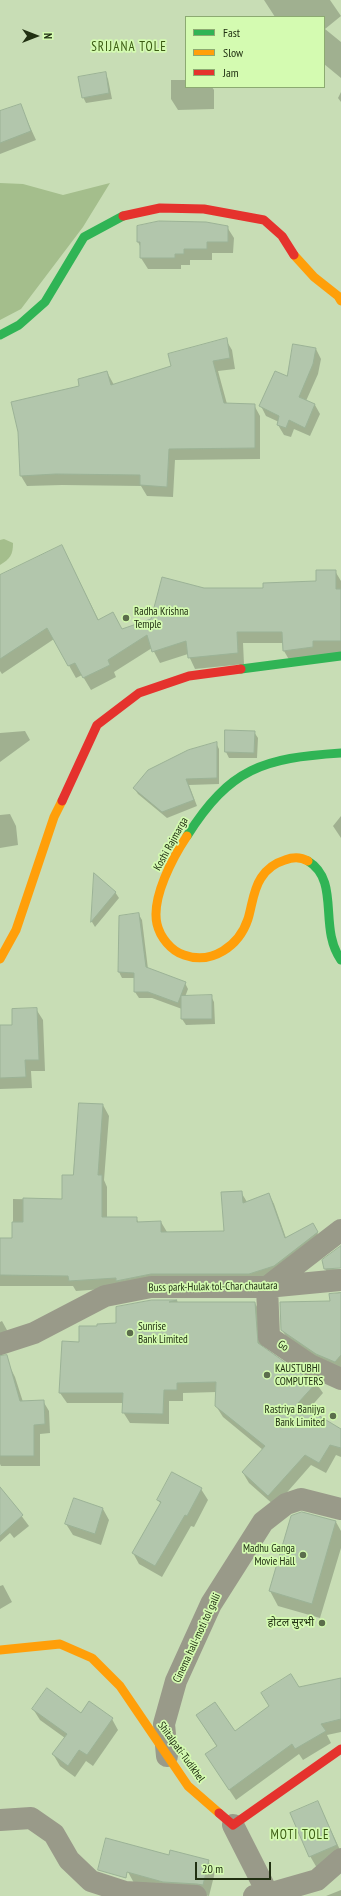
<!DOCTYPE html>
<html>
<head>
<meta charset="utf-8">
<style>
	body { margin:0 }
	#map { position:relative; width:341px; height:1896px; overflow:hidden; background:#c8ddb5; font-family:"PT Sans Narrow",sans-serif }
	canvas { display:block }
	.legend { position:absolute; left:185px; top:16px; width:140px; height:72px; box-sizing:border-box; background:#d4fbb1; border:1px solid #8caa71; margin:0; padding:5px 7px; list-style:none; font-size:12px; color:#213012 }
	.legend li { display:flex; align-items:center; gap:8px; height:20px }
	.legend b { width:20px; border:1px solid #8caa71 }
	.north { position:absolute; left:16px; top:16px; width:40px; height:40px; -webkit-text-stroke:3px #d4fbb1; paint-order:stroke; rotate:90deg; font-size:11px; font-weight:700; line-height:16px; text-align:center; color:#213012 }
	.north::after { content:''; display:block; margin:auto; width:14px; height:18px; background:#213012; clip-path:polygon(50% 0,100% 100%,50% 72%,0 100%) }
	.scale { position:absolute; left:195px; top:1862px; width:76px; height:18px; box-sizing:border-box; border:2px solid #213012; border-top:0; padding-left:5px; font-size:12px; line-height:14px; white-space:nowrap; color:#213012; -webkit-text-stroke:3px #d4fbb1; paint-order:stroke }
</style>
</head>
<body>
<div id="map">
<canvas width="341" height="1896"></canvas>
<ul class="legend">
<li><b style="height:5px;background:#30b455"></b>Fast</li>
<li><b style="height:5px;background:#ff9f0a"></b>Slow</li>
<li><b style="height:5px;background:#e5322d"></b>Jam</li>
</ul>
<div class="north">N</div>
<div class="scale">20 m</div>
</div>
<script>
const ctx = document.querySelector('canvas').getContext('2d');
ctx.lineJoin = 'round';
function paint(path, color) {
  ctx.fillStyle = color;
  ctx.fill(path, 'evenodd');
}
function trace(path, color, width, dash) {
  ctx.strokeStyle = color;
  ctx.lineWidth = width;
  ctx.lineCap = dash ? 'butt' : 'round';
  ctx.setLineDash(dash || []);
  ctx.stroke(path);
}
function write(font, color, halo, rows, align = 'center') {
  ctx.font = font + ' "PT Sans Narrow","Noto Sans Devanagari",sans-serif';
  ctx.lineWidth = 3.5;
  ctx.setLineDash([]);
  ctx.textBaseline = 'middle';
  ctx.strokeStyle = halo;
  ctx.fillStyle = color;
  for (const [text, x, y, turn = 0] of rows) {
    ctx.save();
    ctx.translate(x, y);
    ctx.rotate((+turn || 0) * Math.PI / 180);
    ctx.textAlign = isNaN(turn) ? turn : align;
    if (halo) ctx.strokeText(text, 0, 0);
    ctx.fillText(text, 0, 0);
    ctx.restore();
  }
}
const forest = new Path2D(`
	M0,183L23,184L63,195L110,183L83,227L21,309L0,320Z
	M4,539L13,543C13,555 10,559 0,565V540Z`);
const shadow = new Path2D(`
	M264,0H330L341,16L325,29L341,42V78L324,64V17H275Z
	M105,73L108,79L112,99L86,103L83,97Z
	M171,80H186V87H212L214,90V109L178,110L171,99Z
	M341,92V102L338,98Z
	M20,105L36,140L0,154V113Z
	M227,227L234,238L233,253H212V260H190V265H181V269H148L141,258V248L138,242Z
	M226,340L232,350L235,369L218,371L227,404L254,405L260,416V459L175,460L173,497L147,496L141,486L62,485L27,486L21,476L80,386L107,372L114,385L172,367Z
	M316,349L321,359L318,374L306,401L315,405L320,414L310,436L294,429L291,437L284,435L278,425L279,422L266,416L261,406Z
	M62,546L99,621L122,630L152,620L204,589H264L317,582L335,571L341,581V653L291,663L284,651V643H243L244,664L195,669L188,654L160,663L152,648L114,672L116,677L91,690L82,675L76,678L54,639L2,674L0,671V576Z
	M25,731L30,740L0,762V733Z
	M254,732L258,738L257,758H229L226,752Z
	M216,743L219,749V784L189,785L197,806L167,818L138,794L134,788Z
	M10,814L16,826L18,845L0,848V815Z
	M341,816V838L333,826Z
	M95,875L115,892L119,898L95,927L92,922Z
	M139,915L142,920L148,969L185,983L188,989L185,997L211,996L214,1002L215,1024L186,1025L182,1019V1009L152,998H139L135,992V978H122L119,972L120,917Z
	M36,1009L43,1020L45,1071H31L32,1088L0,1089V1026L13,1025Z
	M103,1105L109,1116L104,1180L107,1187V1218H136L139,1223L161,1222L167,1232H225L241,1192L247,1202L269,1194L274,1204L286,1238L312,1224L318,1234L280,1276L76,1291L73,1286H0V1239H13V1199L63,1200Z
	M341,1247V1266L333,1267L330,1269H341V1278L331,1279L325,1269Z
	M341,1292V1367L331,1368L289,1341L282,1330L331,1302L330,1295Z
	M152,1300H177L178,1303H255L261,1314L263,1348L302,1376L316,1383L323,1393L308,1410L341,1430V1457L336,1455L326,1473L311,1465L275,1506L249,1483L243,1473L263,1450L223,1417L216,1406L217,1392L183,1393V1401H169V1424L130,1423L123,1412L124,1403H67L60,1393L80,1343L98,1327L117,1324Z
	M2,1321L8,1332L0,1344V1322Z
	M10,1367L15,1377L23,1402L43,1401L49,1411L50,1433L40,1434V1466H1L0,1464V1369Z
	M0,1487L29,1526L14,1538L10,1533L0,1542Z
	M201,1489L208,1500L194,1527L191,1526L162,1577L139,1564L133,1553L161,1504L158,1500Z
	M74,1500L103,1509L109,1520L101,1545L73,1535L66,1524Z
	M336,1522L341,1531V1548L320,1618L278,1606L270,1591Z
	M3,1585L12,1602L0,1609V1586Z
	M341,1679V1732L327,1735L331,1743L303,1760L299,1754L236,1800L206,1755L217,1747L197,1716L235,1732L298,1688Z
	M33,1709L112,1719L118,1730L93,1766L86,1761L75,1777L60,1766L53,1754L65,1738L40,1720Z
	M318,1802L341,1852L317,1868L310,1856Z
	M169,1856L208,1861L215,1872L209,1896L134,1883L128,1872Z
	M341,1890V1896H326Z`);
const building = new Path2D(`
	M106,72L109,93L82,98L78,77Z
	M21,104L31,131L0,143V111Z
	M159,221L206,222L228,226V242H207V249H184V254H175V258H140V242H137V226Z
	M227,338L230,358L213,361L224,403L255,404V448L169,449L167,487L140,485V475L56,474L20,476L18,432L11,402L79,386L78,379L107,371L111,385L171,366L168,354Z
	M293,344L316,348L313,364L299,397L315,404L305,428L289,420L286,428L277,425L279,416L259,406L275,371L287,376Z
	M62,545L98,620L113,612L122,629L151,619L162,577L204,588H263V583L316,581V570H336V589H341V641H313V647L283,651L282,632H237L238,653L188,658L186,641L152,652L147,635L108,660L110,665L83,678L75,663L68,666L47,628L0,659V575Z
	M225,730L255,731L254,753L225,752Z
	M217,742V778L186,779L194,800L162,812L133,788L148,770L188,750Z
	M94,873L116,892L91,922Z
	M139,913L146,967L186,982L178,1003L148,992H134V973L118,972L119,916Z
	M212,995V1019H181V996Z
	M37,1008L39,1060H25L26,1077L0,1078V1025H12V1009Z
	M79,1103L103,1104L98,1175H102V1217H137V1222L161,1221V1232L224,1231L221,1192L242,1191L243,1203L269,1193L285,1238L313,1223L318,1232L274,1266L249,1274H151L116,1281V1278L69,1281L68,1276L0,1275V1238H12V1222H23V1198L62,1199V1175H73Z
	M341,1246V1268L324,1269L322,1260Z
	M341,1293V1355L335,1362L316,1354L281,1330L280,1302L330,1301L329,1294Z
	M152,1300H177L169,1302H255L258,1343L303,1375L317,1382L298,1403L341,1429V1448L330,1445L319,1463L305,1455L268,1496L242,1472L265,1446L215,1406L216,1382L177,1383V1390H164L163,1414L122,1413L123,1393H59L62,1341L79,1342V1326H97V1324L116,1323V1307Z
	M7,1355L20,1401L44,1400L45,1424L34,1425V1456H0V1356Z
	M172,1472L202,1488L187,1516L185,1515L155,1566L132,1553L161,1502L157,1500Z
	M0,1487L23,1515L0,1536Z
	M74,1498L103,1508L95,1534L65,1524Z
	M302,1512L336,1521L312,1604L269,1591L291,1516Z
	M291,1674L299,1687L341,1678V1719L321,1724L326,1731L295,1749L292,1744L229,1790L205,1754L217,1746L196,1715L215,1702L235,1731L269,1706L261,1693Z
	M47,1688L81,1713L89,1701L113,1718L87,1755L79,1750L68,1766L52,1754L67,1734L32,1709Z
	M318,1801L337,1845L309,1857L290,1813Z
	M106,1838L169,1855L170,1850L209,1860L203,1885L197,1884L163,1882L127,1872L126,1878L98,1870Z`);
const street = new Path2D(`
	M341,1230L267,1287L269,1337L310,1365L341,1379
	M0,1344L34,1333L105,1296L151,1287H267L341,1280
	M167,1756L164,1724L176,1681L211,1604L263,1522L286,1504L301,1499L341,1509
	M0,1820L31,1818L54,1834L69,1860L91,1881L125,1892L196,1896
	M233,1825L268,1894
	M254,1896L268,1894L317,1880L341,1859`);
const fast = new Path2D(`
	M0,335L19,325L45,302L84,237L123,216
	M241,669L341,656
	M187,836C230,768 263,758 341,753
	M308,861C341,881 318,928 341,960`);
const slow = new Path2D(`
	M294,255L314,277L338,296L341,301
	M187,836C173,857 151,898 157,924C160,937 171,951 184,955C212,965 239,946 248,919C252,906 253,890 261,878C266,870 275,863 285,860C293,857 301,857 308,861
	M0,959L16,930L54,817L62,801
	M0,1650L60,1644L92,1658L120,1686L188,1786L219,1813`);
const jam = new Path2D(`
	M123,216L160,208L204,209L264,220L282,236L294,255
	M62,801L97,725L139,693L189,676L241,669
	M219,1813L233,1825L341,1749`);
const markers = [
	[126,618,4,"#5b6d4b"],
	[130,1333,4,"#5b6d4b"],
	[267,1375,4,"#5b6d4b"],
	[333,1416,4,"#5b6d4b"],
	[303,1555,4,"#5b6d4b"],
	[322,1623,4,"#5b6d4b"]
];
const poiNames = [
	["Radha Krishna",134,612],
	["Temple",134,625],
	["Sunrise",138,1327],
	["Bank Limited",138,1340],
	["KAUSTUBHI",275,1369],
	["COMPUTERS",275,1382],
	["Rastriya Banijya",325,1410,"right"],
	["Bank Limited",325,1423,"right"],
	["Madhu Ganga",295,1549,"right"],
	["Movie Hall",295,1562,"right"],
	["होटल सुरभी",314,1623,"right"]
];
const streetNames = [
	["Koshi Rajmarga",171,844,-61],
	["Buss park-Hulak tol-Char chautara",213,1287,-1],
	["Go",283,1346,34],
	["Cinema hall-moti tol galli",197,1638,-65],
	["Shitalpati-Tudikhel",181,1752,54]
];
const quarterNames = [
	["SRIJANA TOLE",129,47],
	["MOTI TOLE",300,1835]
];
paint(forest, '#a4be8c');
paint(shadow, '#0003');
paint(building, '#b2c6ac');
trace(building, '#9bb296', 1);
trace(street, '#999a89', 22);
trace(fast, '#30b455', 9);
trace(slow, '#ff9f0a', 9);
trace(jam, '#e5322d', 9);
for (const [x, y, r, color] of markers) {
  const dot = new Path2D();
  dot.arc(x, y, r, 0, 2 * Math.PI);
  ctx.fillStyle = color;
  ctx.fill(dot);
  trace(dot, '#d4fbb1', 1.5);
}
write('11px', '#213012', '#d4fbb1', poiNames, 'left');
write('11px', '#213012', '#d4fbb1', streetNames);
ctx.letterSpacing = '1px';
write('13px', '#3a5a11', '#d4fbb1', quarterNames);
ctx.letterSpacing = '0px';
</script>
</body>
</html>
